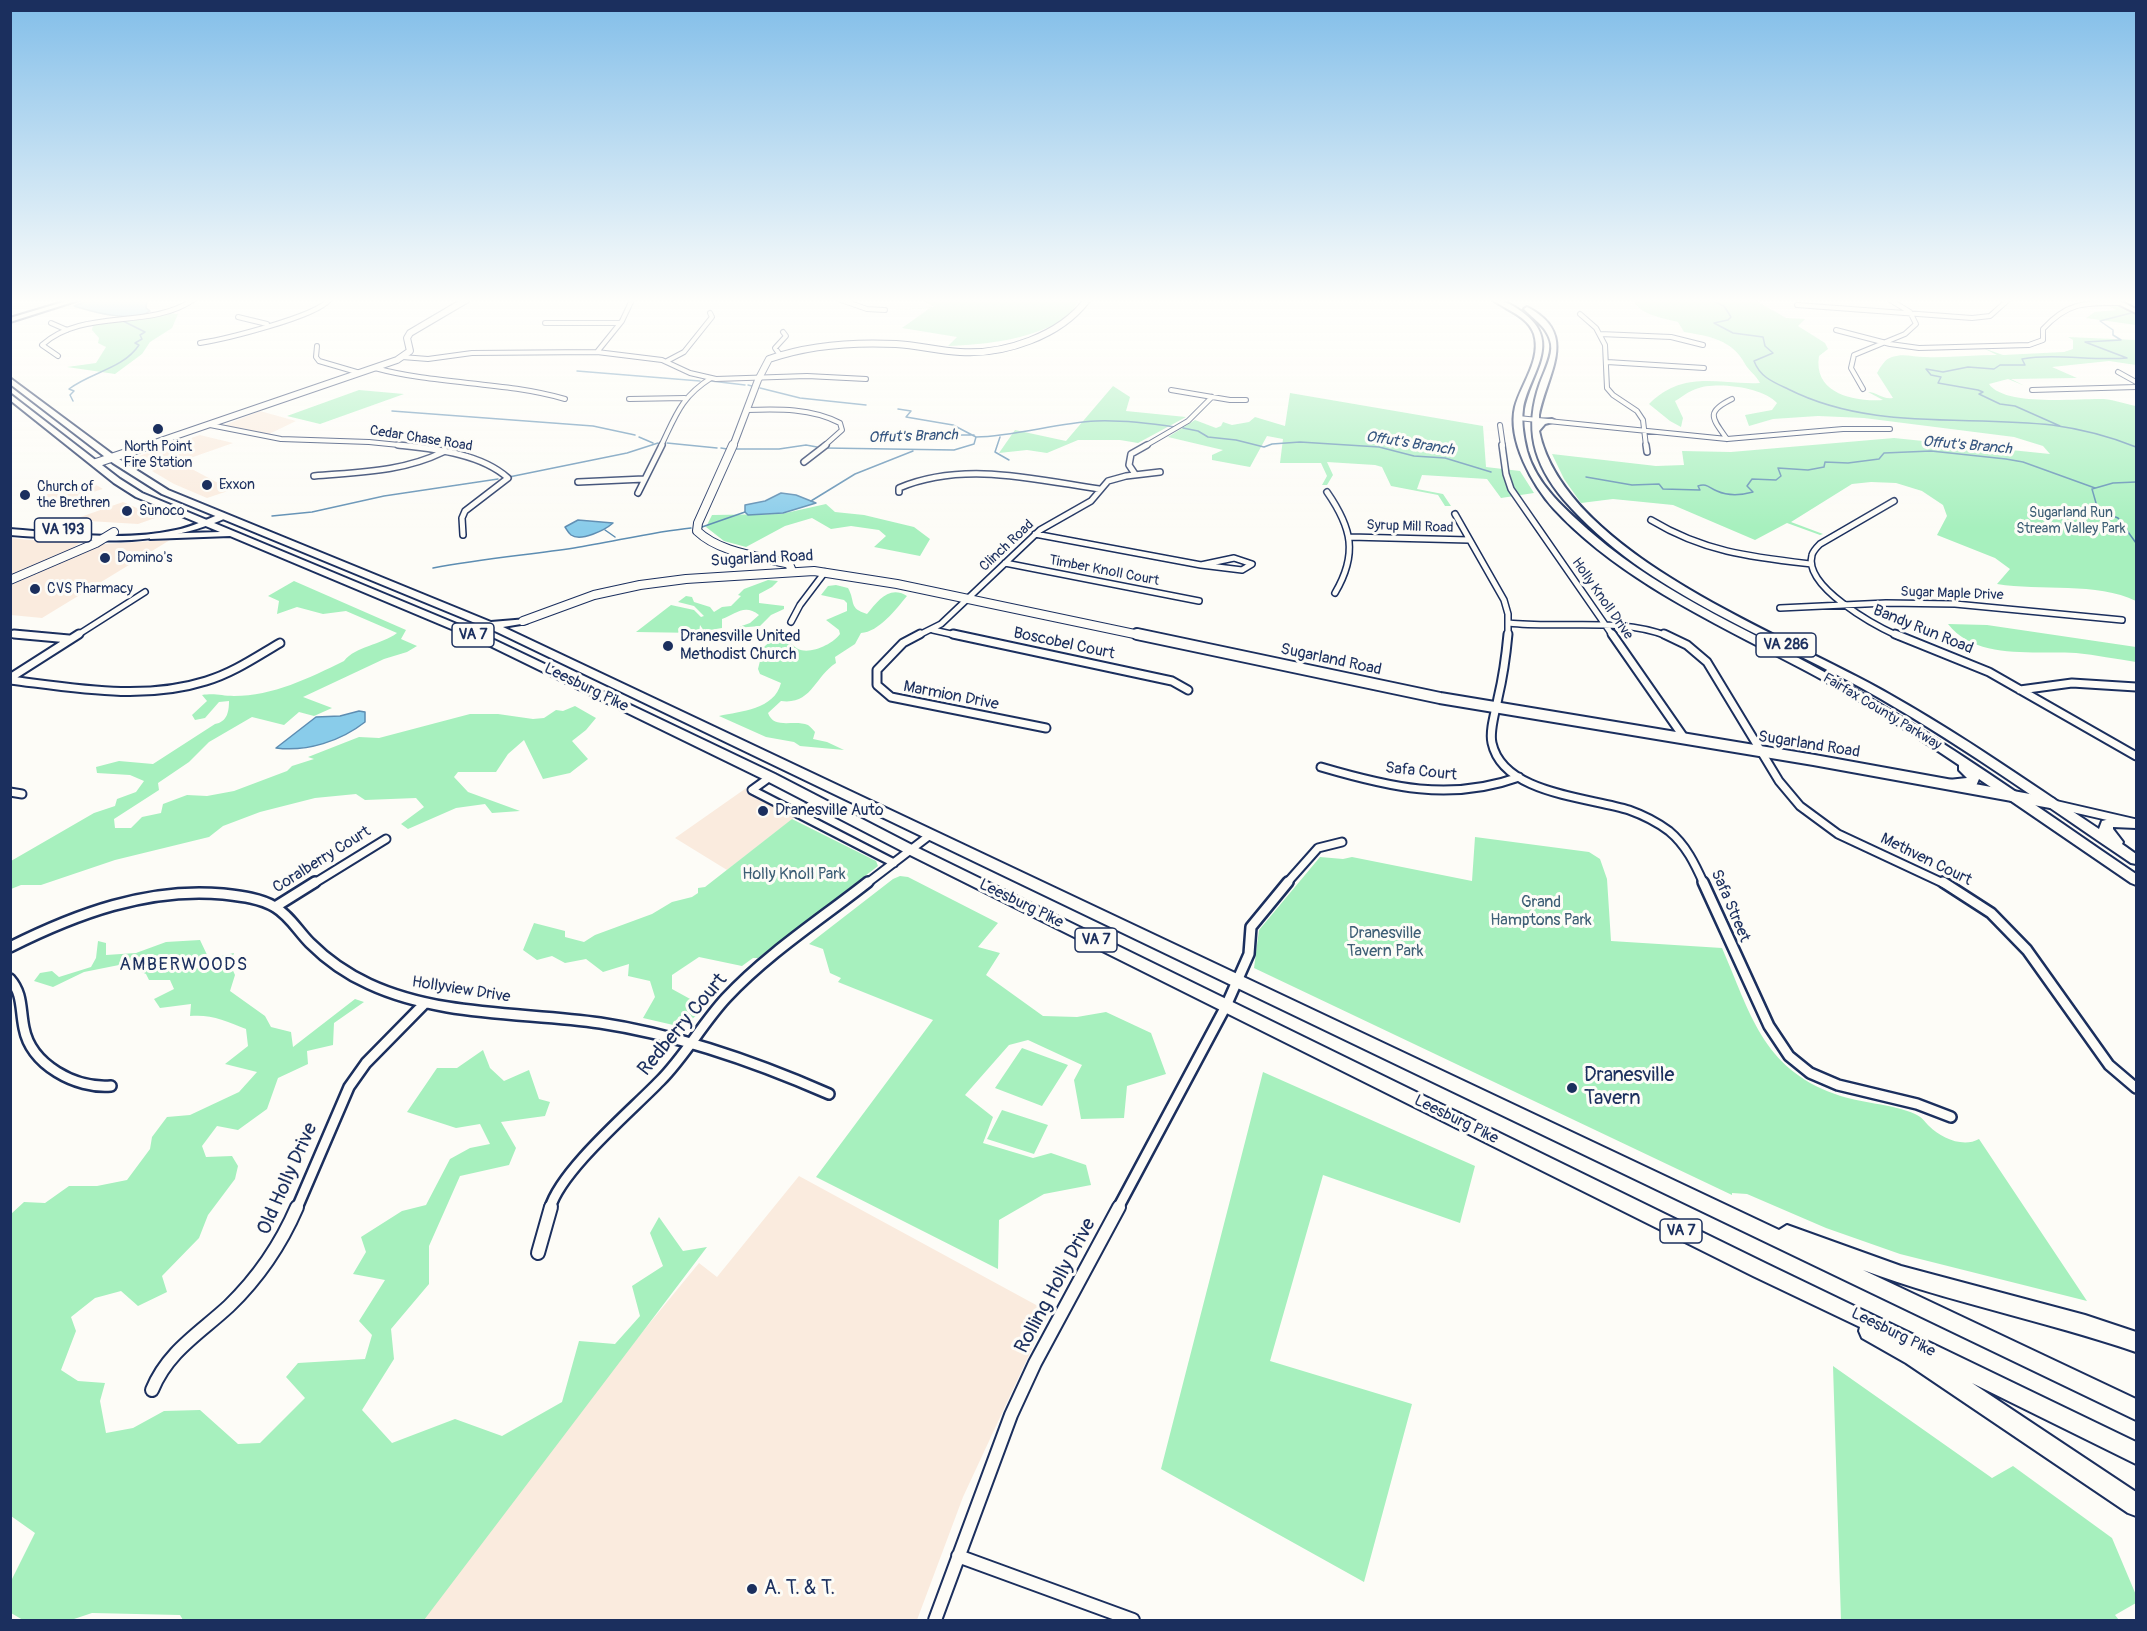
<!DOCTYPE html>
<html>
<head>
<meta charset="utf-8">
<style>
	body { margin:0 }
	#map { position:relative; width:2147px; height:1631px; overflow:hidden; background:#fdfcf7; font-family:Pangolin,sans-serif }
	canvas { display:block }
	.frame { position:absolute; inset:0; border:12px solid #1b2f5e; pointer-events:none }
</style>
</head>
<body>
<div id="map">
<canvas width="2147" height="1631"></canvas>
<div class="frame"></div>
</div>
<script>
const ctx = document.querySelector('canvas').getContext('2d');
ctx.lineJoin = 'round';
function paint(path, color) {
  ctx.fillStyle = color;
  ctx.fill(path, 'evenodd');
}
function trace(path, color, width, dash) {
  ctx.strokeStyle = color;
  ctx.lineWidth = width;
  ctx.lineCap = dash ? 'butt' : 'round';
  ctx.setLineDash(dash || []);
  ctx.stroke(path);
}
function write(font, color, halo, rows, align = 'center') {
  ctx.font = font + ' Pangolin,sans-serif';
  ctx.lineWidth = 6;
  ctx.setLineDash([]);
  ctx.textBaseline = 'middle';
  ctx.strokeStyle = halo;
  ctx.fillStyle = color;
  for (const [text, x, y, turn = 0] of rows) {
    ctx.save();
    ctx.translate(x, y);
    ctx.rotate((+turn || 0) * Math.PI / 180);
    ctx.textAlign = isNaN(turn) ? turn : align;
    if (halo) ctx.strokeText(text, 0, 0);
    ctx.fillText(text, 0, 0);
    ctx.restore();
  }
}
const built = new Path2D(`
	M260,411L296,421L265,436L222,426Z
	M200,435L233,443L179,462L231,490L207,498L174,484L152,471L156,469L133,458Z
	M88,480L103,489L54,504L36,498Z
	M123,502L158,517L138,524L72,520Z
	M11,538L29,540L81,542L71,549L11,576Z
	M170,540L42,618L11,615V585L103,544Z
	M752,784L803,811L727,870L675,838Z
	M799,1176L1049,1312L963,1497L917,1620H406L699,1263L717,1277Z`);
const green = new Path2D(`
	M923,300H1079C1075,305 1073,311 1068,315C1040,339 983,345 948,346L957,337L902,328L930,308L894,310L934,307Z
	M1633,300H1755L1786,318L1805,319L1798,326L1825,343L1828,349L1819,356C1813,393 1853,402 1883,400L1868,392C1877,392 1883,400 1893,398L1877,373C1881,366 1885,359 1892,357C1903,353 1914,357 1925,357C1949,358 1973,355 1997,355L1983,348L2003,355L2064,352L2073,349V340L2068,337L2136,340V365L2109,361L2052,367L2077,378L2011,379L2025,386L2008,379L1989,384C2005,407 2078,398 2104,399C2115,400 2126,404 2136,406V601C2097,582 2040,591 1997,584L2010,569L1995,558L1937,535L1947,516L1943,505L1922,491L1896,483L1871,482L1852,484L1791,522L1823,534L1820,535L1787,523L1755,540L1673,505L1613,499L1581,503L1564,479L1552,454L1656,466L1684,465L1682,451L1731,452L1894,438L2050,454L2043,446L2014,437L1864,418L1818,416L1773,419L1749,426L1745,415L1772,410L1777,403C1763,387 1715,381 1696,389C1689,391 1682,397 1675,401L1683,418L1681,427L1670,421L1649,404C1685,369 1718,385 1760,383C1756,375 1749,371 1745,364C1733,340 1709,336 1684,332L1678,322C1663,318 1640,315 1633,300Z
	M2105,304L2121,306L2136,313V325L2086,318L2095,312L2116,310Z
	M169,313L178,314L172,328L150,342L142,354L115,374L67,367L96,363L106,347L98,343L99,338L92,330L93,325L145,319Z
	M1113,386L1130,397L1126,411L1186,417L1138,443L1120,440H1078L1047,453L1027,450L999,453L1015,430L1066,441Z
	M359,390L404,394L320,424L287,416Z
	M1290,393L1483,426L1486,467L1520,471L1534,493L1501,498L1487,479L1422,475L1417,489L1443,494L1451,506H1445L1438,495L1391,486L1382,467L1375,465L1327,462L1333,475L1327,485H1322L1327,476L1321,463H1280L1283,439L1267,436L1250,467L1212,460V455L1223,450L1168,437L1195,420L1216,428L1221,426L1223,422L1232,425L1249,422L1255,417L1285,426Z
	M826,504L835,512L864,515L914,527L930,539L920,556L874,547L886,536L879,530L851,526L831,529L812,518L785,526L746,547L724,541L706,527L712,515L781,514Z
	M768,580L778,581L772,587L759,594V603L784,606V609L771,615L760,626L736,628L750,623L759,615C744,603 735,615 722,619V628L704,631L700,625L699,633L636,632L671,605L694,610L701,617L704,616L694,606L678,602L686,596L692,597L694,602L710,607L714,612L722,607L731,606L741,596L738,595L744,589Z
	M294,581L406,630L401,639L417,646L407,652L384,659L303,697L332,708L314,716L299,712L284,725L252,717L209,742L189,762L158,783L159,790L114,819L115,828H131L142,817L161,813L163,804L187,795L207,796L234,791L287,771L292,766L314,759L308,757L359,737L379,738L470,714H498L533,719L544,718L556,710L563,711L575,706L596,718L586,730L572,741L588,759L570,773L543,779L524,740L508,754L496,772H458L454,777L468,792L520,811L492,813L485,804L456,808L408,829L401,824L424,807L416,798L365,800L356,794L315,798L260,812L223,826L209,837L115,860L41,885H21L11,889V861L94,813L115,806L117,799L136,792L144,781L130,775L97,773L96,767L119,761L153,764L215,724C227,722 229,712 229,701L219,702L205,718L195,720L192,715L207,701L202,695C216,693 221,696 234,696C273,696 309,678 344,661C356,646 381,645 397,633L346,611L323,614L297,607L277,614L279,601L268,596Z
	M836,585L848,588C856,602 848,608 867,614C878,601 889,585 907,596C896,609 879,632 861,633L855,644L835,657L836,663C814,677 812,705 781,701L768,713C774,730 794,719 808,725C811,727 813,730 815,732L813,739L827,742L844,750L800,746L794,742L766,737L719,716C741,711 774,710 781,683L760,674L758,669L760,661L751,658L772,640L787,633V639C790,642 794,647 798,649C810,655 833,644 840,634L839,630L826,620L847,611V603L844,600L821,595L828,586Z
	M1948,624L1987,625L2136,647V662C2116,659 2096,655 2076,653C2035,650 1977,661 1948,624Z
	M792,819L876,861L878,866L758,958H753L742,966L699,957L672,975V989L692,1000L697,1015L682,1027L643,1018L655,997L650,981L628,976L629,964L603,972L586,959L565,963L552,956L537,960L523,950L534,923L565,931V937L584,942L595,935L652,914L672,902L692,897L698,893V888L705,887Z
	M1475,837L1589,852L1600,859L1607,879L1611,941L1722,948C1750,1012 1762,1068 1835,1094C1861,1104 1891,1103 1915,1114C1922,1117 1924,1121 1929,1126C1941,1138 1963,1148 1979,1139L2087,1301L1900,1254L1826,1228L1747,1194L1732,1193V1195L1254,968L1259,930L1320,857L1343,859L1352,857L1472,881Z
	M900,876L908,877L998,923L978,947L1000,953L986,975L1043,1016L1077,1017L1106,1012L1151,1033L1166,1074L1127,1086L1124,1118L1081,1119L1074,1080L1082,1065L1028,1040L1009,1045L965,1095L993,1117L983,1143L1033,1158L1051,1153L1086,1165L1091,1185L1044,1194L999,1220L998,1269L816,1177L933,1020L838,982L841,978L830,973L823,949L809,944L893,879Z
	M200,940L209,959L234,953L230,964L235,975L230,991L265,1016L271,1027L291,1032L293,1047L355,999L364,1002L334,1023L333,1045L307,1051L308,1064L278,1078L267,1109L238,1130L217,1126L202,1146L206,1157L232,1156L238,1166L235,1179L208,1215L199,1238L162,1276L167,1292L138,1306L121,1291L95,1298L71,1317L76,1331L61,1370L78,1381L105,1383L100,1401L106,1433L133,1428L164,1411L200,1410L238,1444L260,1443L305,1398L286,1377L298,1363L365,1359L372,1335L359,1321L385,1280L353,1274L366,1252L361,1237L402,1211L426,1205L450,1159L470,1148L490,1144L480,1124L456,1128L407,1112L437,1068H457L483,1050L490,1068L504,1081L529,1070L539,1099L550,1102L545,1116L501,1122L516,1148L509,1165L460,1176L429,1246V1284L391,1329L394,1359L362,1410L392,1443L455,1419L502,1436L562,1402L579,1341L615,1344L640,1316L632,1286L663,1266L650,1233L659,1217L683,1251L707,1247L424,1620H183L180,1615L92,1613L71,1620H23L11,1613V1581L35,1533L11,1516V1214L24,1202L45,1203L69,1186H97L127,1180L150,1149L152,1137L167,1117L190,1115L239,1092L257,1072L225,1064L248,1046L246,1029C226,1021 211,1014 190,1016L191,1004L160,1008L154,999L174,989L170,980H149L146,974L139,971L146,961L139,957L119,965L84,972L53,987L34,981L40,973L52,971L59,977L91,967L96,958L98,941L106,943V955L136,953L166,942Z
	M1022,1048L1068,1065L1042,1106L995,1088Z
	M1263,1072L1475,1166L1460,1223L1323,1175L1270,1361L1412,1404L1364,1582L1161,1469Z
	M1002,1110L1048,1125L1034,1154L987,1139Z
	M1833,1366L1992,1478L2013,1466L2112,1538L2136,1595V1603L2115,1615L2119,1620H1841Z`);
const water = new Path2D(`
	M89,300H147L146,308L150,311C133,323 93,312 74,306Z
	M781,493L796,495L816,503L783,513L748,515L745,512V505L765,501Z
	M578,520L613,523C605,530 581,542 571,535C568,533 567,530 565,527Z
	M359,711L365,712V722C341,741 307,752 276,748L316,717L340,716Z`);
const stream = new Path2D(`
	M1719,300L1713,301L1724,306L1731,317L1728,320L1714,323L1733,333L1763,337L1765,346L1773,353L1754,361C1760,377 1773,382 1788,389C1871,431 1963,415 2052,425C2081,429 2109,436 2136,447
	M577,371L700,381
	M711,381L745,385
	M748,385L752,386
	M760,388L800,398L866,405
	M73,401L70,395L74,391L69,389C91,372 123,369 139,345L135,343L142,339L140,335L145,332L123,321
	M898,409L911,411L906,417L953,425L976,437
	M392,411L593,426L635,435
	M2060,426L2015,406L2000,404L1979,394L1983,392L1978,390L1938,383L1941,377L1931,375L1926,369L1943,372L1968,367L1994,369L2000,365H2025L2022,359C2056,353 2092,361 2127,358L2085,342L2121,340L2113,335V330L2100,321L2131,313
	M1183,428L1198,431L1208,437L1236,440L1264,447L1272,444L1300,442L1379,447L1414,456L1445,458L1491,472
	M929,435H974
	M639,437L653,443
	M1000,437L995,452L1009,460
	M667,443L717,448
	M721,448L727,449
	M825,448L954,450L974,444L976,437C1016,436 1056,423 1096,421C1123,420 1148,423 1175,427
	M736,449H779L806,445L817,447
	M509,477L627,453L658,443
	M1586,477L1632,485L1659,484L1663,489L1700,490L1698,486C1707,483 1709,488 1717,491C1728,496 1742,495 1753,492L1747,486L1752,479L1776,480L1781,476L1778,468L1808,470L1824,467L1825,462L1848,463L1879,459L1884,453L1931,451L2006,459L2023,462L2095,488
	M2136,482L2113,483L2092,489L2098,510L2118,518L2136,543
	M811,501L855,474L913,451
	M272,516L312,512L384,496L498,479
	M702,527L745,512
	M605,530L615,537
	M433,568C480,559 527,555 574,548C613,542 651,532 691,528`);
const streetFar4 = new Path2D(`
	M841,300L867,309L885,310
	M1797,305L1972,318L1990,316L2008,300
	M1580,314L1596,328L1605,345L1607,388L1613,395L1637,411L1643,420L1646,446
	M238,317L267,324
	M51,323L67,330
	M545,323H619
	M1836,330L1890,344L1919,348L2029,345L2043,340V329C2068,302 2084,303 2119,303
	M1600,334L1671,337L1703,345
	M200,343C225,339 315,317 329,300
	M317,346L316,357L319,361L360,373
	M597,352L622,321L632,300
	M780,355L775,348L786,336L783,332
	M58,356L42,345C83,308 148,330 193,300
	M402,357L428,359L472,353L597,352L662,360L690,373L716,379L807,376L866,379
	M667,361L684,352L712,317L710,313
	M1607,362L1704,368
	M375,368C437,385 503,381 565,399
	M2118,372L2136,382
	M1863,389L1851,368L1854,355L1905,334L1916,324L1910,312L1890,300
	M1171,390L1230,400H1246
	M2032,390L2136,387
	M629,399L685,398
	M747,410C779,409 811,408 840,423L842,430L824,446
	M1518,418L1727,439L1843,429H1890
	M210,425L281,439L369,442L409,446
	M1500,425L1503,446
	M1727,439C1712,418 1705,412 1732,399
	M661,446C676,415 681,397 711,378
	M1145,446L1188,421L1212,397`);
const streetFar3 = new Path2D(`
	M398,445C434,449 480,453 508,478L465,511L462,518L463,535
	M1502,445L1506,474L1511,489L1613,636
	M1646,445L1647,452
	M804,462L826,445
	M1135,474L1129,465L1131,454L1147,445
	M314,476C359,472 402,472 443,452
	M578,482L644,479
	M899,492V488C963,461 1033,479 1099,489
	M1327,492C1352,528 1358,554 1335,593
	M638,493L662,445
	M1894,501L1820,544C1817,547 1813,551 1812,555C1803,587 1876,626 1898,636
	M1455,514L1504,600L1508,614V636
	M1651,520C1704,552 1751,557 1811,564
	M1035,534L1201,565
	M1350,537L1469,540
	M1234,558L1252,564L1242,570L1201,565Z
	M1005,563L1199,601
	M1780,608L1886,603L1955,604L2122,620
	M791,622L800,605L825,572
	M1509,623C1559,629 1621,617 1667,636
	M933,630L960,636
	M10,634L32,636
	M76,636L145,592
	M917,636L941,624L1040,530L1091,501L1108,481L1126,476L1160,472`);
const streetFar2 = new Path2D(`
	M14,634L69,639
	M920,634L903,643L877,670V685L891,697L1046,728
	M953,634L1172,681L1188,690
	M1508,634C1506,656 1503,677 1498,698C1496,710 1489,730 1492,743C1503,794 1588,797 1629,810C1643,815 1657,822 1669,831C1686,845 1695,864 1704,884
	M1612,634L1685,739
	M1664,634L1687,645L1707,662L1779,781L1800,806L1838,834L1945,884
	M1895,634L1989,672L2136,756
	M10,678L79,634
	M10,680C75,688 143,701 206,681C233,673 256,657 280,643
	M2020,690L2072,683L2136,687
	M1321,767C1389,787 1450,802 1519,777
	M770,777L752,790L894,863
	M10,792L22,794
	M2058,805L2136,823
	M798,814L817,801
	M313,884L386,839
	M866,884L930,835
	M1286,884L1318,848L1342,842`);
const streetFar1 = new Path2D(`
	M1703,882L1769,1026L1789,1056L1810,1073L1838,1085L1917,1104L1951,1117
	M1943,882L1991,913L2027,950L2109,1065L2136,1088
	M275,907L315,882
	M10,947C76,914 148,887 223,894C240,896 260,898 275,907C290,916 298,931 310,943C327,960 347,974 369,984C440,1017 524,1012 600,1023C680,1035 756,1062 829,1094
	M10,979C23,994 20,1009 24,1028C31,1065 76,1089 111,1086
	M297,1208L349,1087L366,1063L425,1003
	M550,1208C561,1170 631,1111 660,1081C685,1056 702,1024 726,998C767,954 821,919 868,882
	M1118,1208L1226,1006L1249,954L1251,927L1288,882`);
const street = new Path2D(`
	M538,1253L551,1207
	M152,1390C168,1351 200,1333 229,1306C259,1277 281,1244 297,1207
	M958,1556L1133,1620
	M935,1620L1011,1415L1035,1363L1119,1207`);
const secondaryFar2 = new Path2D(`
	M146,446L397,360L410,351L407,338L410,333L466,300
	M733,446L758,380L769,359C809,345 854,342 896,344C918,345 938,351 960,352C1004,355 1060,336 1087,300`);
const secondaryFar1 = new Path2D(`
	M733,445L698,523L697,531C720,553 759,556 789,564L792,571
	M96,463L150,445
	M10,580L96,543L114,532
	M523,621L594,595L640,585L686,579L814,571L897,584L1144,636`);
const secondary = new Path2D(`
	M1137,634L1440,698L1814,760L2051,803`);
const primary = new Path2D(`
	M70,300H79L10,322V318Z
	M2110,300H2118L2136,309V313Z
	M223,513L227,516L226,518C156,550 85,540 10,535V529C64,533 122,542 176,530C192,527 207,519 223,513Z`);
const highway = new Path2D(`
	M1493,300C1505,300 1516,307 1526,315C1562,344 1528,376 1523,409C1521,422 1524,439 1527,451C1537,486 1567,511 1593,534C1667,598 1758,633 1842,682C1944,740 2039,808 2136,874V885L2131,883L1979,779L1976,786L1971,787H1939L1937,784L1939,781L1967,778L1959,770V765C1914,735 1869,705 1821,679C1731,630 1624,585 1554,509C1533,486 1507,440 1515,407C1521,384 1542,359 1534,334C1528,316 1506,310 1493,300Z
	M1527,307C1580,334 1547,373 1539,415V420L1552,419L1556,421L1545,424L1539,431C1564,555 1789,636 1889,694C1962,735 2030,783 2099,829L2102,821C2114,818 2124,818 2136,820V828L2113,827V829L2123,842L2122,844L2136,854V864L2131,863C2048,807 1967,749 1881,699C1775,637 1647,596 1564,500C1533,463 1524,428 1540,383C1544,372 1553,355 1551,344C1548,327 1534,320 1524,309Z
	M10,378L119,459L168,490L491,622L527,619V623L503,627L1779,1230L1787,1225L1901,1266L2085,1315L2136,1332V1352C2046,1321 1952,1303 1863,1270L2136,1399V1420L497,632L162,494L113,463L10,384Z
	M10,394L120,479L142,493L488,637L775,774L916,847L1767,1264L2136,1442V1464L1972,1383L2136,1492V1516L2128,1513L1906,1363L1862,1338L1859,1331L1860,1327L1753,1276L906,853L765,780L480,641L230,536L150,539V535L153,534L220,532L136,497L114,483L10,400Z`);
const markers = [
	[158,429,6,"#1b2f5e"],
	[207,485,6,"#1b2f5e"],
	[25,495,6,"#1b2f5e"],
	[127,511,6,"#1b2f5e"],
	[105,558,6,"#1b2f5e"],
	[35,589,6,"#1b2f5e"],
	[668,646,6,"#1b2f5e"],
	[763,811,6,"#1b2f5e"],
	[1572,1088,6,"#1b2f5e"],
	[752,1589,6,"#1b2f5e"]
];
const farStreetnames = [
	["Cedar Chase Road",421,439,9],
	["Syrup Mill Road",1410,527,2],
	["Clinch Road",1007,546,-43],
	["Timber Knoll Court",1104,571,11],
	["Sugar Maple Drive",1952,594,2],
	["Holly Knoll Drive",1602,599,55],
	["Fairfax County Parkway",1882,712,31]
];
const farPoinames = [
	["North Point",158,447,"center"],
	["Fire Station",158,463,"center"],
	["Exxon",219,485],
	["Church of",37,487],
	["the Brethren",37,503],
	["Sunoco",139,511],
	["Domino's",117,558],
	["CVS Pharmacy",47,589]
];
const farParknames = [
	["Sugarland Run",2071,513],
	["Stream Valley Park",2071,529]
];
const farWaternames = [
	["Offut's Branch",913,437,-2],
	["Offut's Branch",1410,444,9],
	["Offut's Branch",1967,446,5]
];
const shields = [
	[63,530,57],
	[473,635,42],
	[1786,645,60],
	[1096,940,42],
	[1681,1231,42]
];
const shieldNames = [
	["VA 193",63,530],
	["VA 7",473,635],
	["VA 286",1786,645],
	["VA 7",1096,940],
	["VA 7",1681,1231]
];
const streetNames = [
	["Sugarland Road",762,559,-3],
	["Bandy Run Road",1923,630,22],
	["Boscobel Court",1064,644,12],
	["Sugarland Road",1331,660,12],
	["Leesburg Pike",586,688,26],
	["Marmion Drive",951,696,11],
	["Sugarland Road",1809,745,9],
	["Safa Court",1421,772,6],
	["Coralberry Court",322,860,-32],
	["Methven Court",1926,860,26],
	["Leesburg Pike",1021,904,26],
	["Safa Street",1730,906,67],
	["Hollyview Drive",461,990,9],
	["Leesburg Pike",1456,1120,26],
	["Leesburg Pike",1893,1333,26]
];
const poiNames = [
	["Dranesville United",680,637],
	["Methodist Church",680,655],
	["Dranesville Auto",775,811]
];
const parkNames = [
	["Holly Knoll Park",794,875],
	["Grand",1541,903],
	["Hamptons Park",1541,921],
	["Dranesville",1385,934],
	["Tavern Park",1385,952]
];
const neighbourhoodNames = [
	["AMBERWOODS",184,965]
];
const nearStreetnames = [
	["Redberry Court",683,1025,-50],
	["Old Holly Drive",288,1179,-66],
	["Rolling Holly Drive",1056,1286,-62]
];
const nearPoinames = [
	["Dranesville",1584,1076],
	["Tavern",1584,1099],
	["A. T. & T.",764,1589]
];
paint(built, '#faebde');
paint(green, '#a7f0be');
paint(water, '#89ccea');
trace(water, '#5d8db2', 1.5);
trace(stream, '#5d8db2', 1.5);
trace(streetFar4, '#1b2f5e', 6);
trace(streetFar3, '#1b2f5e', 8);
trace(streetFar2, '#1b2f5e', 11);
trace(streetFar1, '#1b2f5e', 14);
trace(street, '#1b2f5e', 16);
trace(secondaryFar2, '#1b2f5e', 8);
trace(secondaryFar1, '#1b2f5e', 10);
trace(secondary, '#1b2f5e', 14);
trace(primary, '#1b2f5e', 4);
trace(highway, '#1b2f5e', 4);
trace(streetFar4, '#fdfcf7', 4);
trace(streetFar3, '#fdfcf7', 5);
trace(streetFar2, '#fdfcf7', 7);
trace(streetFar1, '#fdfcf7', 9);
trace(street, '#fdfcf7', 12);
trace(secondaryFar2, '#fdfcf7', 6);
trace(secondaryFar1, '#fdfcf7', 8);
trace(secondary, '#fdfcf7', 10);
paint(primary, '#fdfcf7');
paint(highway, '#fdfcf7');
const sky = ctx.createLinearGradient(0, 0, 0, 528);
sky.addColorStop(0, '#82bee9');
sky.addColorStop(0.57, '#fefefb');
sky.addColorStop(1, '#fefefb00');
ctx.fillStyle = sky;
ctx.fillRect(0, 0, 2147, 528);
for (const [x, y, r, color] of markers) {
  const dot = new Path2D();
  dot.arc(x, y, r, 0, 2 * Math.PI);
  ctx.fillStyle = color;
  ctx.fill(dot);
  trace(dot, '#fdfcf7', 2);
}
write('14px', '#1b2f5e', '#fdfcf7', farStreetnames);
write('14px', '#1b2f5e', '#fdfcf7', farPoinames, 'left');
write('14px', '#3e5f76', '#fdfcf7', farParknames);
write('italic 15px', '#365681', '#fdfcf7', farWaternames);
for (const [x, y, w] of shields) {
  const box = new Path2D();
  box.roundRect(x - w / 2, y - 12, w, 24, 4.5);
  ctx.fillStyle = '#fdfcf7';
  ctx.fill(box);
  trace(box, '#1b2f5e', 1.5);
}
write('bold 15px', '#1b2f5e', null, shieldNames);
write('16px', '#1b2f5e', '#fdfcf7', streetNames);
write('16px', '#1b2f5e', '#fdfcf7', poiNames, 'left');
write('16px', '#3e5f76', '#fdfcf7', parkNames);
ctx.letterSpacing = '1.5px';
write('18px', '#1b2f5e', '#fdfcf7', neighbourhoodNames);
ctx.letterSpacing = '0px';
write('20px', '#1b2f5e', '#fdfcf7', nearStreetnames);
write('20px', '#1b2f5e', '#fdfcf7', nearPoinames, 'left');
</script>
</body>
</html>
